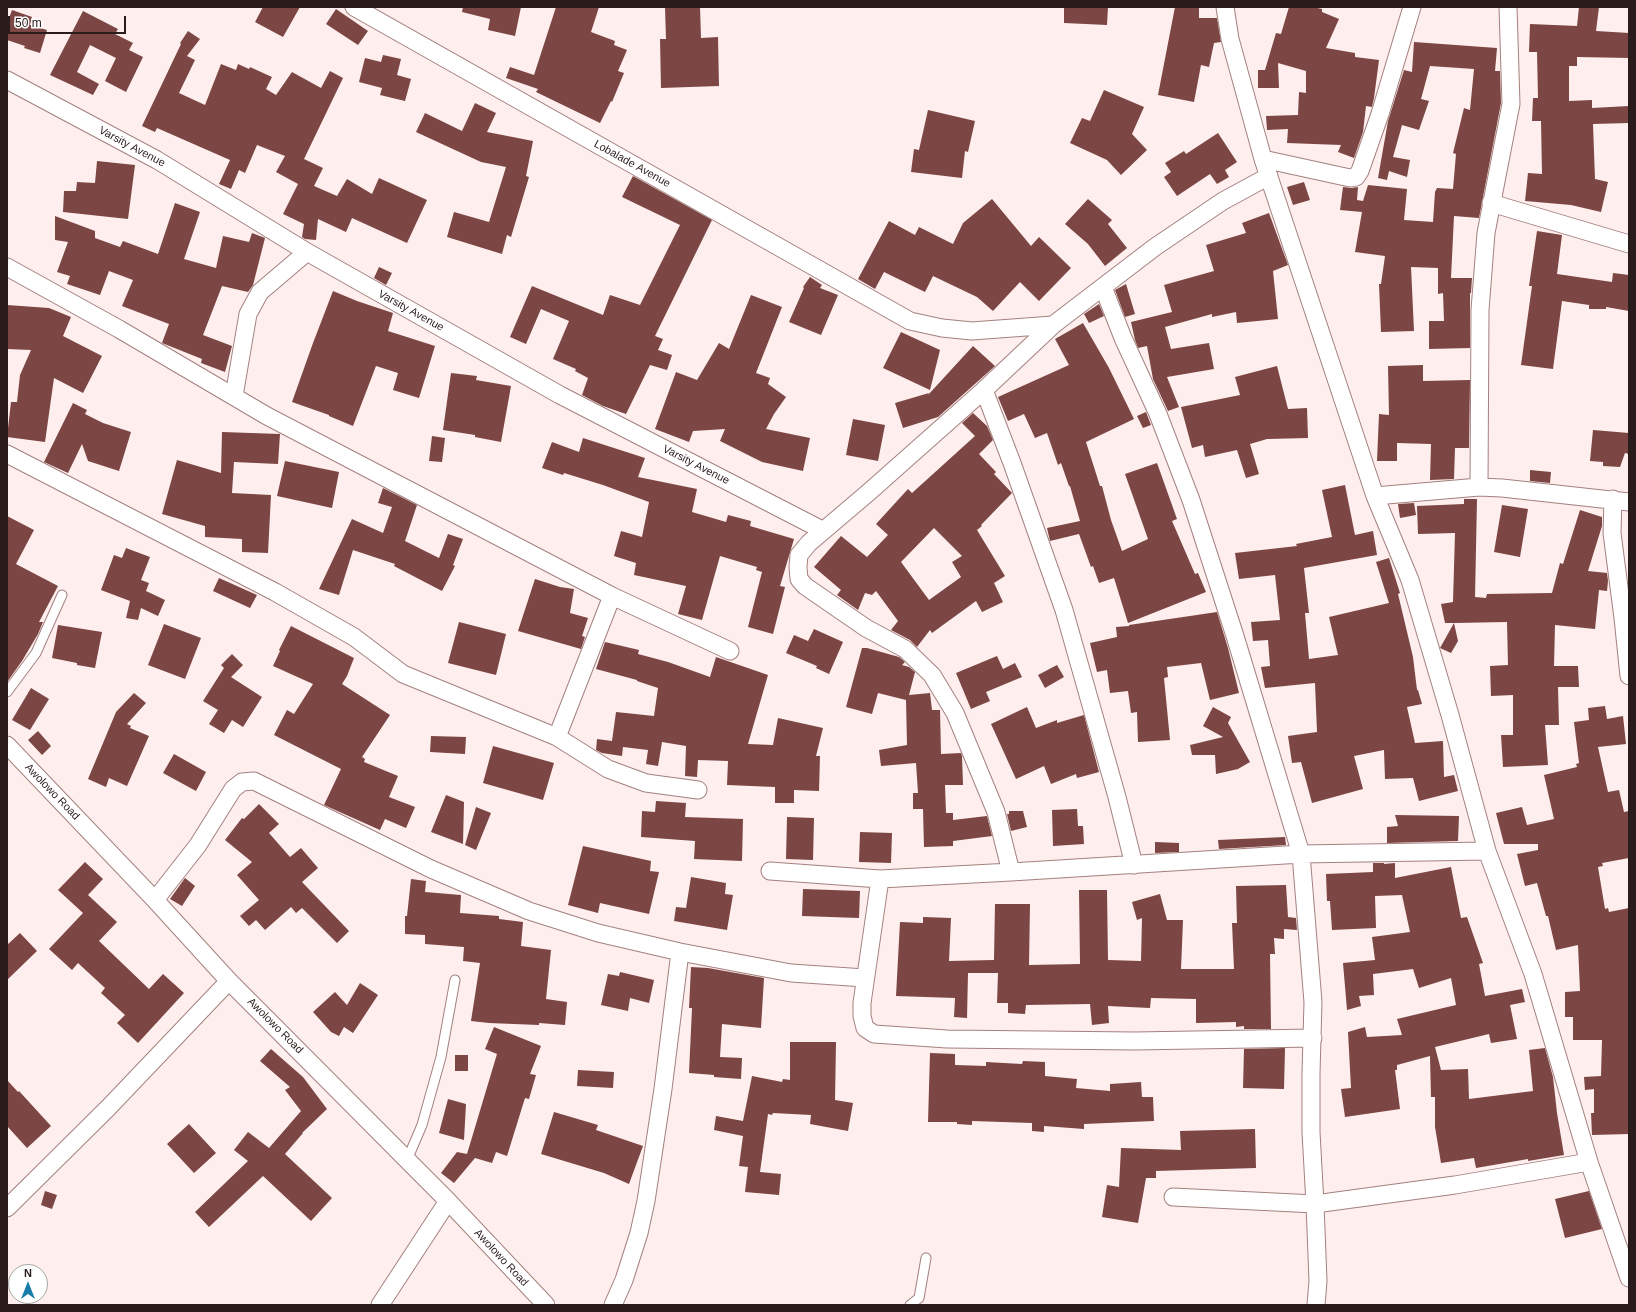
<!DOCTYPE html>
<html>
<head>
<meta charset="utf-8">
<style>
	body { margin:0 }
	#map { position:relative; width:1636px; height:1312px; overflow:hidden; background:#feeeed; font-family:Helvetica,sans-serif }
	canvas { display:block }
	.frame { position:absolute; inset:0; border:8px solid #291c1b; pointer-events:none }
	.north { position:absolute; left:8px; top:1264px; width:40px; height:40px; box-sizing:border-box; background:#fff; border:1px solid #a9a4a4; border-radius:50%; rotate:0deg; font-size:11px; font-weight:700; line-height:16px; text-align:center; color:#291c1b }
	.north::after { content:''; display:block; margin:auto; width:14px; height:18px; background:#1a7da9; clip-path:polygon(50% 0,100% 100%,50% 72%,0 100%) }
	.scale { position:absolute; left:8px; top:16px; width:118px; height:18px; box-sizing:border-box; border:2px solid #291c1b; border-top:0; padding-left:5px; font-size:12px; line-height:14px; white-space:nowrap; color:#291c1b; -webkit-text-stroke:3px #fff; paint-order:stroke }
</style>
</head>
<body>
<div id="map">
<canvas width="1636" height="1312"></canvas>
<div class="frame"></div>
<div class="north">N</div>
<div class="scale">50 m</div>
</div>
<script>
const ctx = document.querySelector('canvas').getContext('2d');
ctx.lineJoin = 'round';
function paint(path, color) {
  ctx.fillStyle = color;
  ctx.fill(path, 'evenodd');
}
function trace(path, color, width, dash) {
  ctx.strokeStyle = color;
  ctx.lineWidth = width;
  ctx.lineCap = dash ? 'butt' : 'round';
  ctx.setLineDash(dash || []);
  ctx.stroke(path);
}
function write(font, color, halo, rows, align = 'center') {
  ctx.font = font + ' Helvetica,sans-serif';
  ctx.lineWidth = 4;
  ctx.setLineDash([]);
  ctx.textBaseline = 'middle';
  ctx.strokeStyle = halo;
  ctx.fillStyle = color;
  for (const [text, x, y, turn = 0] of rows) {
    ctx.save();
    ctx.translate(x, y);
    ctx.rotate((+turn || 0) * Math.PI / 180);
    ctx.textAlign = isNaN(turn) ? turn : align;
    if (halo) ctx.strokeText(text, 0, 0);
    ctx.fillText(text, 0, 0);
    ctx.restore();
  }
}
const building = new Path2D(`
	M263,7H300L283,37L255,22Z
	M463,7H521L515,36L488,30L490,19L462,12Z
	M556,7H599L591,32L615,41L614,45L627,50L618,71L624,73L612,102L611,101L600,123L536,92L538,89L506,78L510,67L534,75Z
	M665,7H700L701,38L718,37L719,86L661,88L660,39H666Z
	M1064,7H1108L1107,25L1064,23Z
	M1175,7H1199V18H1217L1221,42L1214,43L1209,67L1201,65L1194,102L1158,95Z
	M1289,7H1313L1322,9V12L1339,19L1326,48L1355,53V57L1379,60L1374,98L1372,107L1366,106L1363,132L1354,158L1338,152L1341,145L1287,143L1288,129L1267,130L1266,116L1298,115L1299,92L1306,93V71L1278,63L1279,88H1258V70H1265L1276,33L1281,34Z
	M1579,7H1599L1596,31L1629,33V58L1577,57V66H1569V101L1592,100V108L1629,106V123L1593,124L1595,179L1608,182L1601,212L1571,205L1525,201L1528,173L1542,174L1541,121H1532L1533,98H1538L1537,52H1529L1530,24L1577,26Z
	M336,9L368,31L358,45L326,24Z
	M12,10L32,17L30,25L47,30L40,53L24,48L25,46L7,40V24Z
	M83,11L118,29L115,34L133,43L129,50L143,57L126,92L105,81L116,58L90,45L77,72L99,84L93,95L50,75Z
	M188,31L200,39L187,56L195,60L179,93L205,105L221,64L236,70L238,64L249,69L250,67L272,77L266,89L276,95L292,72L321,88L330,71L343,78L304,159L323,168L314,186L337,196L347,179L372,194L379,178L427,200L407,243L352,218L346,232L318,219L316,240L305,239L302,237L304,224L283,214L298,184L276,172L285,156L257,145L245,173L239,170L231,189L219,184L230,160L157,128L155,132L142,126L181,44L180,43Z
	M1414,42L1497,48L1495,71H1500L1501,103L1479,218L1454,216L1451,278H1472L1471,293H1470V348L1429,349V321H1444L1443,293L1438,294V268L1411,267L1414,331L1381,332L1379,284H1381L1385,256L1355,252L1362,212L1340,210L1343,187L1351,188L1358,187L1357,200L1363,201L1368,185L1407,189L1404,220L1433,222L1435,192L1437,188L1453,189L1456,154L1453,153L1464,108L1470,110L1474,69L1430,66L1421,99L1429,101L1419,130L1402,125L1393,157L1410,160L1407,177L1389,171L1387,180L1378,178L1388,121L1404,70L1412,72Z
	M383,55L401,59L397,75L411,79L405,101L380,95L382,88L359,82L365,58L381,62Z
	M1104,90L1144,107L1132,134L1147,150L1121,175L1107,160L1070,143L1082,118L1090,121Z
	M475,103L496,113L487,132L533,141L526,176L529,177L511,237L507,235L502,254L447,237L454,212L489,222L506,167L481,162L416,132L425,113L462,131Z
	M928,110L975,121L968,152L965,151L962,178L911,172L914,149L919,150Z
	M1218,133L1237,162L1225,170L1229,177L1217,184L1210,174L1177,196L1164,177L1171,172L1165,163L1184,151L1186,154Z
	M97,161L135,165L128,219L63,212L64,191H76L77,182L95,183Z
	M633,176L712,220L655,336L663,339L658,350L672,355L667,370L650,365L626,414L603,406L582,395L588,378L575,371L576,369L553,359L569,321L541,309L526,344L510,337L532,286L603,315L610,295L640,305L680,225L622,197Z
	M1304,182L1310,200L1293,205L1287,187Z
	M992,199L1031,246L1039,237L1071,268L1039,301L1020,282L993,311L977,297L933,276L925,292L884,272L875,289L858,279L889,221L915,235L919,227L953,244L963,223Z
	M1088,199L1112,220L1108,224L1127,248L1105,266L1088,244L1065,224Z
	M175,203L200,212L184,259L216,268L223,236L249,242L252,233L265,238L253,285L248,292L222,286L203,335L232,346L225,372L201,363L202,359L162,343L169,324L122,306L133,280L109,271L100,295L67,284L70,276L57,272L68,242L55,240V216L95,231V238L120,247L123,241L158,254Z
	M1269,213L1288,265L1273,271L1278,319L1237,323L1236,312L1212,317V314L1165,327L1171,349L1209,343L1214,369L1167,377L1179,407L1168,411L1153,379L1147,346L1138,348L1135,340L1131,322L1172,312L1164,285L1214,271L1206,245L1246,233L1242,223Z
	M1537,231L1562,235L1557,274L1612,282L1613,273L1629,275V311L1606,307V309H1589V305L1562,301L1553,369L1521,365L1532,286H1529Z
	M379,267L392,273L386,285L374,278Z
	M810,277L822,285L820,288L838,295L821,335L789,322L804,288L803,287Z
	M1126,284L1135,314L1125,317L1115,290Z
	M333,291L357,301L393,313L388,331L435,346L419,398L393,390L398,373L376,366L353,426L329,416V415L292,402L313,343Z
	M751,295L782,307L756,373L770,378L768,384L786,397L774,414L766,429L810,438L803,471L762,462L720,441L725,429L693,431L689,442L655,429L676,372L697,380L719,343L729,349Z
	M1099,304L1104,316L1089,323L1084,314Z
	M7,305L49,308L71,317L63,336L102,356L83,393L54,378L45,442L7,437L11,402H17L20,375L31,350L7,349Z
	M1083,323L1109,368L1134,419L1086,442L1100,486H1102L1111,520L1122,551L1148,539L1125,474L1157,463L1177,519L1172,521L1195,574L1198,573L1206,592L1128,623L1114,578L1099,583L1093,566L1091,567L1079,534L1050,541L1047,528L1080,521L1070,486H1069L1061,463L1058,465L1047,433L1035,438L1024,414L1008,421L998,397L1069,365L1055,339Z
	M901,332L940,350L930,390L883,368Z
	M973,346L995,366L938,417L903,428L895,403L929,393L928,395Z
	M1423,365V381L1470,380L1469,448H1455L1454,479L1430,480L1431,444L1397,443V461H1377L1379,414L1389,415L1388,366Z
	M1277,366L1288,409L1307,408L1308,438L1267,439L1250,444L1259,474L1246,478L1237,450L1205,457L1203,445L1192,448L1181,407L1240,395L1235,377Z
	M451,373L477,376L476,380L511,386L501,442L475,437V435L443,430Z
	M73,403L87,410L85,414L103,423L131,432L119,471L88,461L82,444L68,473L44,462Z
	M1146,412L1151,425L1143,428L1137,416Z
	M973,413L987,426L993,440L979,454L996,472L994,474L1012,493L981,525L982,526L977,530L1005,576L994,583L1003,602L982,612L976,601L932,633L930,630L917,647L910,640L891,630L898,621L876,591L872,595L865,593L858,610L837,595L841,590L814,567L841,536L867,557L888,535L876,524L908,489L912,493L975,436L962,423ZM934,528L962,556L952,562L961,577L929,600L901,562Z
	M853,419L885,425L878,461L846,455Z
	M1593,430L1629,433V454L1625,453L1620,467L1603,466V462L1590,461Z
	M222,432L280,434L278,464L234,462L232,493L271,495L268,553L242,552V539L205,537V526L162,514L177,460L221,473Z
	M432,436L445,438L442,462L429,461Z
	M583,438L645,458L638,477L697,489L692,512L726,522L728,515L751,521L750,526L794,539L780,586L785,587L773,634L748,627L762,572L756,570L757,567L720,556L702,620L678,614L686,586L634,575L636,563L614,556L621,531L642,537L649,502L603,485L564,473L563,475L542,468L552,442L579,452Z
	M285,461L339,472L332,508L277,496Z
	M1530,470L1551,472L1550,483L1530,481Z
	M1345,485L1355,535L1373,531L1377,555L1304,568L1309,613H1305L1309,659L1338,655L1329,617L1389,603L1376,562L1389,558L1400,593L1398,594L1413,657L1417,690H1418L1422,704L1407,707L1415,743L1443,741L1444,777L1454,775L1458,791L1419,801L1413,778L1385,779L1384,750L1354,756L1363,789L1312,803L1301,762L1292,763L1288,736L1317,732L1315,683L1265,688L1261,667L1270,666L1268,640L1253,641L1251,622L1280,620L1275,575L1239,579L1235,553L1297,546L1296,544L1332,537L1322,490Z
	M383,488L417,505L405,541L439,558L448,534L463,539L453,565L455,566L442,591L394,566L395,564L353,550L339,595L319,589L352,519L383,533L392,507L378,503Z
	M1464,499H1477L1475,597L1486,598L1487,594L1552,593L1560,563L1563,564L1580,510L1602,517V526L1588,571L1607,573L1608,581L1607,591L1599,590L1595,629L1555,625L1554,666H1578L1579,687H1558L1559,725H1545L1548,765L1503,767L1501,735H1513V695L1491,696L1490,666L1508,665L1507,622L1454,623L1458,641L1451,653L1440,648L1454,623H1445L1441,604L1453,602L1455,533L1418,534L1417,506L1464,504Z
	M1414,503L1416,515L1400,518L1398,504Z
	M1502,505L1528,509L1520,557L1494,552Z
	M7,516L34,530L16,564L58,586L39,622H43L38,634L22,661L7,682Z
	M126,548L150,557L141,580L149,583L146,591L165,600L158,616L141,608L138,620L126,618L130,601L101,590L114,555L122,558Z
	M219,578L257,595L250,608L213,591Z
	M535,579L560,587L574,589L570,613L588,618L582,636L585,637L581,649L518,631Z
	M1217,612L1228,648L1239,693L1210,700L1201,663L1167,667L1168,677L1164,678L1170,740L1138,742L1137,712L1131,713L1128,691L1110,693L1107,670L1097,672L1090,643L1117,637L1116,627L1129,626V625Z
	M459,622L506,634L496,675L448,663Z
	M164,624L201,638L185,679L148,665Z
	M58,625L102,632L95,668L77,665V663L52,658Z
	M291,626L354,658L347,676L342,684L390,715L362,757L365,759L364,762L398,776L389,797L415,807L406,828L385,819L380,830L324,805L341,769L274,735L287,710L294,714L313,684L273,666L280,651L279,650Z
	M814,629L843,642L829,674L816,668L817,666L786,653L794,635L808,641Z
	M605,642L639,650L638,654L668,662L710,677L716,657L768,675L748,744L773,745L778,718L823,728L816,756H820L819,791L794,790V803H775V787L727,785L728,761L698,760L697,777L685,776L686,746L662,742L658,766L646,764L648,750L623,747L622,756L602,753L596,750L597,739L612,741L616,712L654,716L658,688L637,681V680L596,669Z
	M862,648H867L899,657L905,662L902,665L909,667L915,672L909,695L930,693L932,710H940L941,754L961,753L962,756L963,785H945L946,813H953V820L987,816L992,836L953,841V846L924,847L923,809H913V793H918L916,763L881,766L879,750L907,745L906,700L878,693L872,714L846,707Z
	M232,654L243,665L231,677L262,697L243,727L232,720L224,733L209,724L218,710L203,701L224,668L221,665Z
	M997,656L1003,669L1015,663L1022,677L986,692L990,701L971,709L956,673Z
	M1057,665L1064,677L1045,688L1038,675Z
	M31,688L49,699L30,730L12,720Z
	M134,693L146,703L127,724L131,726L130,728L149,736L127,786L109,778L106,787L88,779L116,712Z
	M1605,706L1607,719L1623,716L1626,744L1598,747L1608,792L1619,790L1624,812L1629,811V858L1602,863L1603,866L1598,867L1605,909L1608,908L1609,912L1629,908V1134L1592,1135L1591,1113H1594V1089L1585,1090L1584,1077L1601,1076L1602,1040H1573V1017H1565V992L1580,991L1578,945L1556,950L1548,916H1546L1537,883L1525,886L1517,854L1538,850V844H1504L1496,813L1522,807L1527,825L1554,819L1544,775L1577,767L1576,764L1579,763L1574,722L1589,720L1588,708Z
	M1027,707L1036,728L1057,720V723L1084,715L1099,772L1077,778L1076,774L1051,784L1044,766L1016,779L991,724Z
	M1213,707L1231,717L1228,723L1250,762L1238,769L1216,774L1215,755H1192L1190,745L1223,737L1203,726Z
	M38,731L51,746L42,755L28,740Z
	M431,736L466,737L465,754L430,752Z
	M493,746L554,763L543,800L483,783Z
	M174,754L206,772L196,791L163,773Z
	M446,795L464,802L463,844L431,832Z
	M656,801L686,803L685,817L743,819L742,861L694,859L695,841L641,837L642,811L655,812Z
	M259,804L279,824L269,833L290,857L301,848L318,868L302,882L349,931L337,943L302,908L296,913L291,907L265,930L256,920L249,926L240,916L259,900L237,875L252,862L225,840L242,818L244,819Z
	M476,807L491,813L476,850L465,845Z
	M1077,809L1078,826H1083L1084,844L1053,846L1052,810Z
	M1009,811H1023L1027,827L1011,831L1007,814H1009Z
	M1395,815L1459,816L1458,841L1387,843V827L1398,826Z
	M787,817L814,818L813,860L786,859Z
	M860,832L892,833L891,863L859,862Z
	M1285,837L1286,845L1219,849L1218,840Z
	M1155,842L1179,843V852L1155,853Z
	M583,846L651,861L650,871L659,872L649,914L600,903L598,913L568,905Z
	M85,862L103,879L88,895L117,922L99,941L149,989L163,974L184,993L138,1043L117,1023L125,1015L101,993L105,988L78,963L72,970L49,949L83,913L58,890Z
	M1373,863H1384V864L1395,863V878L1451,867L1461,918L1467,917L1483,963L1479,964L1485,996L1522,989L1525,1002L1510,1005L1517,1039L1491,1043L1489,1034L1435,1047L1441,1070L1468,1069L1469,1099L1533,1091L1529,1050L1545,1048L1553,1077L1557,1113L1564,1155L1528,1161V1159L1476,1168L1474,1158L1441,1163L1435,1127V1097H1431L1430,1056L1397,1065V1070H1395L1400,1109L1345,1117L1341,1089L1351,1088L1348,1032L1365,1027L1367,1037L1402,1035L1397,1019L1456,1005L1451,978L1419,988L1413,969L1373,974L1374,995L1359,996L1361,1006L1347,1010L1343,963L1375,960L1372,937L1410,932L1402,895L1375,896L1376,928L1332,930L1330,901H1327L1326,874L1373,872Z
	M691,877L726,883L725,894L733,895L727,930L674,921L676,907L686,908Z
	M185,878L195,886L182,906L170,899Z
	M411,879L426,881L425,892L461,895L460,913L499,916V919L523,922L521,946L551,950L546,999L567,1002L565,1025L539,1023V1025L489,1023L471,1021L480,963L463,961L464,947L425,944V935L405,934V916H407Z
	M1286,885L1288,917L1296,918L1297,930L1284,929V939L1274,938L1275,954H1270L1271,1029H1244V1026L1236,1027V1022L1196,1023V999L1151,998L1150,1008L1108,1006L1109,1023L1092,1025L1090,1004L1026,1005L1025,1014L1008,1013V1003H997L998,973H968L967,1018L954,1017L955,998L896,996L900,922L923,923V917L951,918L949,961L994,960L995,904H1030L1029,965L1080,964L1079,890H1107L1108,960L1141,961L1142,918L1137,920L1132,902L1160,894L1167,920H1183L1181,969H1234L1232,923H1237L1236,886Z
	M803,889L860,891L859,918L802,916Z
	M20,933L37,951L7,980V945Z
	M691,967L708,968L764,978L761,1028L722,1024L720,1057L742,1058L741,1079L714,1077V1075L689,1073L692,1008H689Z
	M620,972L654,980L649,1003L630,998L628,1011L601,1005L608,974L619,976Z
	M360,983L378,995L353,1033L344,1027L339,1036L331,1032L313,1012L335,992L347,1005Z
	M494,1027L541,1046L530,1074L536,1075L529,1099L525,1098L507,1156L496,1152L492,1163L475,1158L454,1183L441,1173L457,1152L467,1154L497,1054L485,1049Z
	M790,1042H836L835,1100L853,1103L848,1131L810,1124L811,1115L773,1113L772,1115L768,1114L760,1172L781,1174L779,1195L745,1192L748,1167L739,1166L743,1136L714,1130L716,1116L743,1121L752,1076L782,1082L783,1079L790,1080Z
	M1285,1048L1284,1089L1243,1088L1244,1049Z
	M271,1049L303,1077L327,1109L302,1133H303L285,1154L332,1198L311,1221L263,1176L209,1227L195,1212L248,1161L234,1150L248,1132L269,1148L301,1111L285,1090L290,1087L260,1061Z
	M930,1053L955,1054V1065L986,1066V1062L1022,1064L1023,1061L1045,1062V1076L1077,1079L1076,1088L1110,1091V1084L1141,1082L1142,1097H1153L1154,1121L1084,1124V1129L1044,1126V1132L1032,1131V1123L972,1121V1125L957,1124V1122H928Z
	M455,1055H468V1071H455Z
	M578,1070L614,1072L613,1088L577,1086Z
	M7,1080L18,1092L19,1091L51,1126L27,1148L7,1126Z
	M448,1099L466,1104L464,1140L439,1133Z
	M554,1112L598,1125L596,1130L643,1146L629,1184L604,1173L541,1154Z
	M189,1124L216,1153L194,1173L167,1144Z
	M1255,1129L1256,1168L1156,1171V1178H1146L1138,1223L1102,1217L1107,1185L1119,1187L1121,1148L1181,1150L1180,1131Z
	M45,1191L57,1195L52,1209L41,1205Z
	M1589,1191L1602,1229L1565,1238L1555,1199Z`);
const service = new Path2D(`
	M7,692L36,653L62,595
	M407,1160L422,1125L441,1057L455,980
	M910,1305L919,1298L926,1258`);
const minor = new Path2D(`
	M354,7L910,321L942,328L972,331L1053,325
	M1225,7L1230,39L1263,159L1375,496L1410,580L1450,715L1487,851L1533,974L1589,1162L1629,1278
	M7,80L157,160L307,252L560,395L822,530
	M1263,159L1350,178L1356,177L1360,171L1380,114L1412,7
	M1491,203L1629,244
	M7,267L119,329L267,416L612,596L730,651
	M1103,287L1123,338L1158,414L1191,500L1235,636L1301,854L1313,1002L1311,1073V1132L1315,1204L1318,1281L1316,1305
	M984,390L1012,463L1064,610L1117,797L1134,865
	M234,396L248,314L260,292L307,252
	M7,454L275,592L354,637L403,674L557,737L608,769L646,783L698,790
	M1479,487L1480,310L1486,233L1511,104L1508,7
	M1375,496L1479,487L1502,488L1629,502
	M1613,499L1612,533L1623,618L1629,676
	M557,737L612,596
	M7,745L155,900L229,981L448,1201L546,1305
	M770,871L880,879L1011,872L1301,854L1487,851
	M1011,872L996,812L955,713L932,675L905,649L866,628L805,586L799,579L798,567L799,555L809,543L869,492L984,390L1053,325L1155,247L1223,201L1269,176
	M880,879L862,1003V1016L865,1028L874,1034L947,1039L1135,1041L1313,1038
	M155,900L198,845L233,789L242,782L254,781L431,869L529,911L598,933L680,952L791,973L865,978
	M1173,1197L1315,1204L1455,1185L1589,1162
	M7,1208L108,1108L229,981
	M380,1305L448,1201
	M613,1305L624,1280L639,1233L646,1201L663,1089L680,952`);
const streetNames = [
	["Varsity Avenue",132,147,28],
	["Lobalade Avenue",632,164,29],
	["Varsity Avenue",411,311,29],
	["Varsity Avenue",696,465,27],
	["Awolowo Road",52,792,46],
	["Awolowo Road",275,1026,45],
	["Awolowo Road",501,1258,47]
];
paint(building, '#7b4643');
trace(service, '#a3817f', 11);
trace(minor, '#a3817f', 19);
trace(service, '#fff', 9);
trace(minor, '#fff', 17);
write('11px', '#291c1b', '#fff', streetNames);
</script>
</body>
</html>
